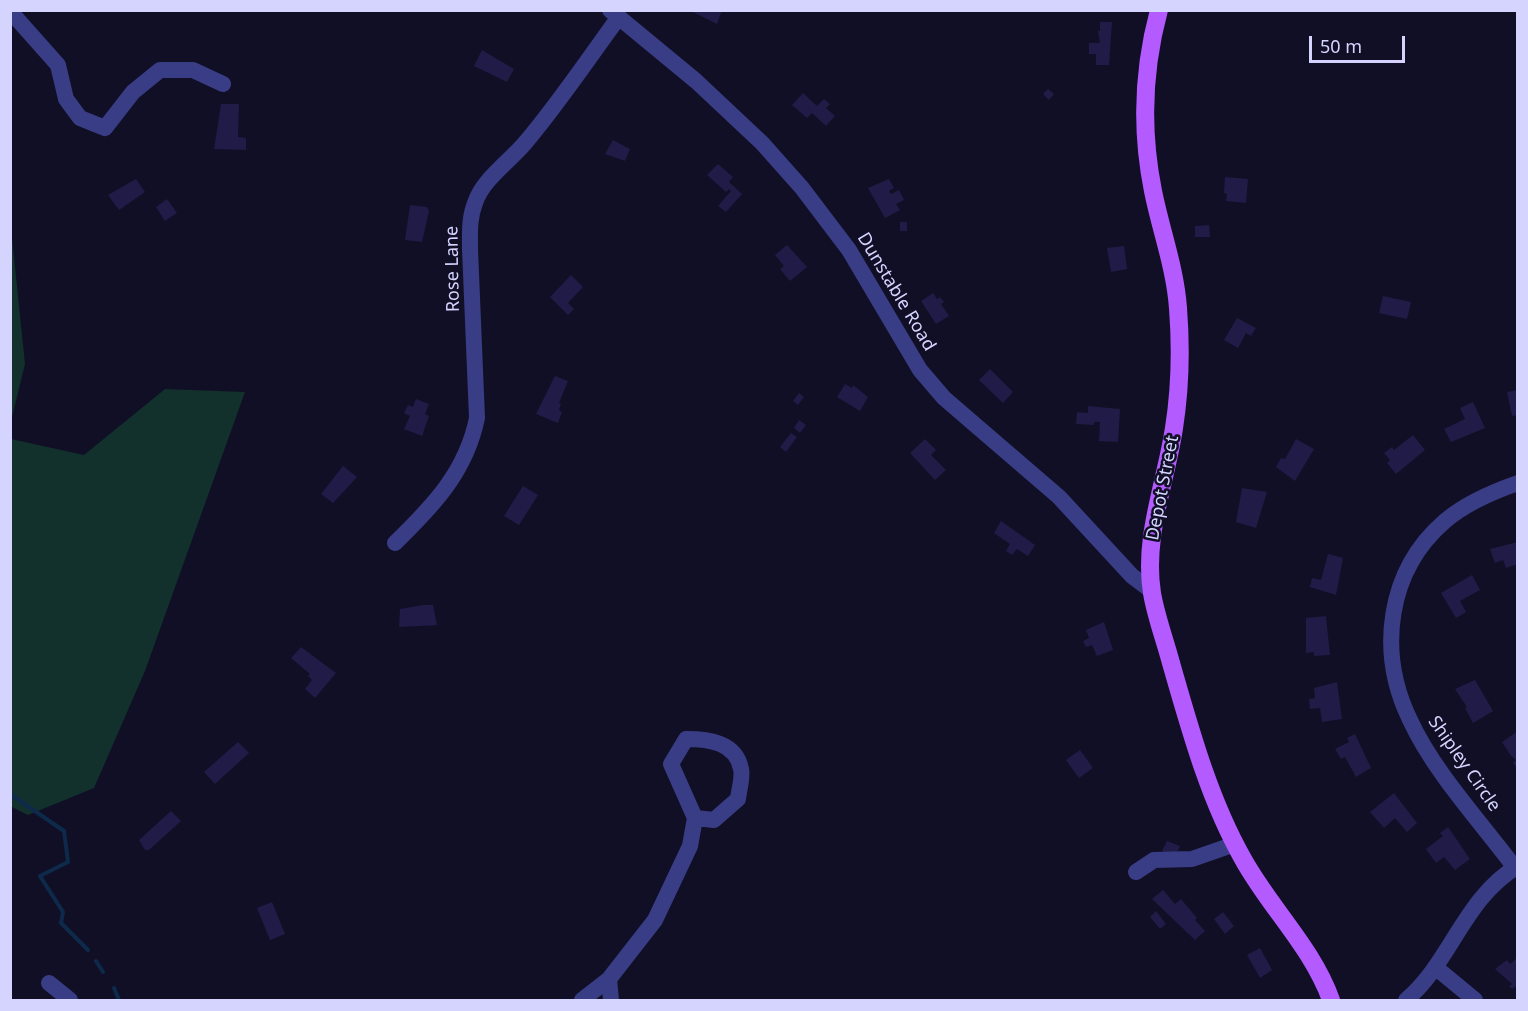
<!DOCTYPE html>
<html>
<head>
<meta charset="utf-8">
<style>
	body { margin:0 }
	#map { position:relative; width:1528px; height:1011px; overflow:hidden; background:#110f26; font-family:"Noto Sans",sans-serif }
	canvas { display:block }
	.frame { position:absolute; inset:0; border:12px solid #d5d4ff; pointer-events:none }
	.scale { position:absolute; left:1309px; top:36px; width:96px; height:27px; box-sizing:border-box; border:3px solid #d5d4ff; border-top:0; padding-left:8px; font-size:18px; line-height:21px; white-space:nowrap; color:#d5d4ff; -webkit-text-stroke:4px #110f26; paint-order:stroke }
</style>
</head>
<body>
<div id="map">
<canvas width="1528" height="1011"></canvas>
<div class="frame"></div>
<div class="scale">50 m</div>
</div>
<script>
const ctx = document.querySelector('canvas').getContext('2d');
ctx.lineJoin = 'round';
function paint(path, color) {
  ctx.fillStyle = color;
  ctx.fill(path, 'evenodd');
}
function trace(path, color, width, dash) {
  ctx.strokeStyle = color;
  ctx.lineWidth = width;
  ctx.lineCap = dash ? 'butt' : 'round';
  ctx.setLineDash(dash || []);
  ctx.stroke(path);
}
function write(font, color, halo, rows, align = 'center') {
  ctx.font = font + ' "Noto Sans",sans-serif';
  ctx.lineWidth = 5;
  ctx.setLineDash([]);
  ctx.textBaseline = 'middle';
  ctx.strokeStyle = halo;
  ctx.fillStyle = color;
  for (const [text, x, y, turn = 0] of rows) {
    ctx.save();
    ctx.translate(x, y);
    ctx.rotate((+turn || 0) * Math.PI / 180);
    ctx.textAlign = isNaN(turn) ? turn : align;
    if (halo) ctx.strokeText(text, 0, 0);
    ctx.fillText(text, 0, 0);
    ctx.restore();
  }
}
const green = new Path2D(`
	M11,228L25,364L11,421H10Z
	M165,389L245,392L145,671L94,788L28,815L10,806L11,439L84,455Z`);
const stream = new Path2D(`
	M10,794L64,831L68,862L40,876L63,912L61,923L88,950
	M96,961L103,972
	M114,988L119,1000`);
const building = new Path2D(`
	M689,10H722L717,24Z
	M1100,22H1112L1109,65H1096V54H1089V43H1100L1098,31H1100Z
	M482,50L514,69L507,82L474,66Z
	M1048,89L1054,94L1049,100L1043,94Z
	M803,93L817,106L824,99L830,104L826,108L835,116L826,126L812,113L807,118L792,105Z
	M221,104H239L238,137L246,138V150L214,149Z
	M613,140L630,149L625,161L605,154Z
	M718,164L733,177L729,182L742,194L726,212L718,206L731,191L729,189L726,192L707,175Z
	M1225,177L1248,179L1246,203L1226,201L1227,194L1224,193Z
	M136,179L145,192L119,210L108,195Z
	M889,179L894,188L889,191L891,194L899,190L904,200L896,204L900,210L885,218L868,188Z
	M167,199L177,213L165,221L156,207Z
	M410,205L427,207L429,211L422,242L405,240Z
	M900,222H907V231H900Z
	M1209,225L1210,237H1195V226Z
	M787,245L807,267L790,281L780,269L784,266L775,255Z
	M1124,246L1127,269L1111,272L1107,248Z
	M571,275L583,287L568,303L574,309L568,315L550,297Z
	M933,293L937,299L940,297L944,302L941,304L949,316L936,324L921,301Z
	M1383,296L1411,302L1407,319L1379,313Z
	M1237,318L1256,328L1251,336L1246,333L1238,348L1224,340Z
	M990,369L1013,392L1003,403L979,380Z
	M555,376L568,381L559,403L561,404L559,410L562,412L558,423L536,414Z
	M845,384L852,388L853,385L868,397L860,411L837,397Z
	M1518,390V415L1512,416L1507,392Z
	M799,393L804,397L798,405L793,401Z
	M416,399L429,404L425,414L429,416L422,436L404,429L410,416L404,413L408,405L413,407Z
	M1473,402L1485,428L1451,442L1444,429L1465,419L1460,408Z
	M1088,406L1120,409L1118,442L1099,441L1100,422H1094V425L1076,424L1077,412L1088,413Z
	M799,420L806,425L800,433L794,428Z
	M791,433L797,437L786,452L780,447Z
	M1413,435L1425,450L1396,474L1387,463L1390,460L1384,453L1392,447L1394,450Z
	M925,439L936,450L931,455L946,470L935,480L910,453Z
	M1296,439L1314,449L1295,481L1276,467L1281,458L1285,459Z
	M343,466L357,477L333,503L321,494Z
	M523,486L538,495L519,525L504,516Z
	M1242,488L1267,492L1256,528L1236,522Z
	M1001,521L1035,545L1028,556L1017,549L1012,555L1006,551L1010,544L994,533Z
	M1518,542V564L1506,568L1503,560L1495,563L1490,549Z
	M1328,554L1343,558L1336,595L1310,587L1312,578L1321,580Z
	M1472,575L1480,590L1460,601L1466,612L1456,618L1441,593Z
	M423,605H433L437,625L399,627L400,609Z
	M1326,616L1330,655L1314,656V652L1306,653V618Z
	M1104,622L1113,650L1097,656L1092,645L1086,647L1083,641L1089,638L1086,630Z
	M301,647L336,673L315,698L305,689L312,680L308,676L310,674L291,658Z
	M1475,680L1493,711L1473,723L1465,708L1467,707L1455,689Z
	M1337,682L1342,719L1322,722L1320,708L1310,709L1309,699L1315,698L1314,688Z
	M1518,731V769L1513,763L1516,760L1511,756L1502,742Z
	M1355,734L1371,768L1356,777L1345,757L1341,759L1335,749L1349,742L1347,738Z
	M238,742L249,753L215,784L204,772Z
	M1080,750L1093,768L1079,778L1066,760Z
	M1394,793L1417,823L1407,832L1395,818L1384,828L1370,812Z
	M171,811L181,821L149,850H145L139,840Z
	M1448,827L1470,859L1455,870L1444,857L1436,863L1426,849L1443,836L1440,833Z
	M1167,841L1180,846L1175,857L1162,851Z
	M1163,890L1175,904L1181,899L1197,918L1195,920L1205,931L1195,940L1152,899Z
	M272,902L285,934L270,940L257,908Z
	M1156,911L1166,924L1160,929L1150,917Z
	M1223,912L1234,926L1225,934L1214,919Z
	M1260,948L1272,970L1260,978L1247,955Z
	M1518,957V985L1512,989L1509,986L1512,984L1495,969L1507,960L1510,964Z`);
const minor = new Path2D(`
	M610,10L696,81L762,143L802,188L849,250L920,370L944,398L1059,497L1132,576L1152,591
	M10,11L58,65L66,99L80,118L105,128L133,92L160,70H193L223,84
	M395,543C433,506 466,472 477,418L470,249C470,233 469,218 475,203C483,179 509,162 525,143C559,103 588,59 619,17
	M1515,868C1480,821 1434,772 1410,720C1377,652 1387,571 1445,521C1466,503 1492,492 1518,483
	M1136,872L1154,860L1192,859L1235,844
	M1435,967L1475,1000
	M609,979L611,1000
	M49,983L70,1000
	M582,1000L609,979L655,920L690,846L695,818L671,764L686,739C708,739 736,742 741,769C743,777 739,790 738,799L714,820L695,818
	M1406,1000C1451,962 1464,898 1518,866`);
const major = new Path2D(`
	M1159,10C1143,69 1141,131 1153,191C1161,231 1175,267 1178,308C1181,347 1180,390 1174,428C1166,482 1143,537 1152,593C1156,617 1165,640 1171,663C1190,729 1209,799 1243,859C1270,908 1312,947 1331,1000`);
const streetNames = [
	["Rose Lane",453,269,-91],
	["Dunstable Road",896,292,59],
	["Depot Street",1163,488,-79],
	["Shipley Circle",1464,764,55]
];
paint(green, '#12302c');
trace(stream, '#0e2a4b', 4);
paint(building, '#201b47');
trace(minor, '#393d85', 16);
trace(major, '#b35bff', 18);
write('18px', '#d5d4ff', '#110f26', streetNames);
</script>
</body>
</html>
